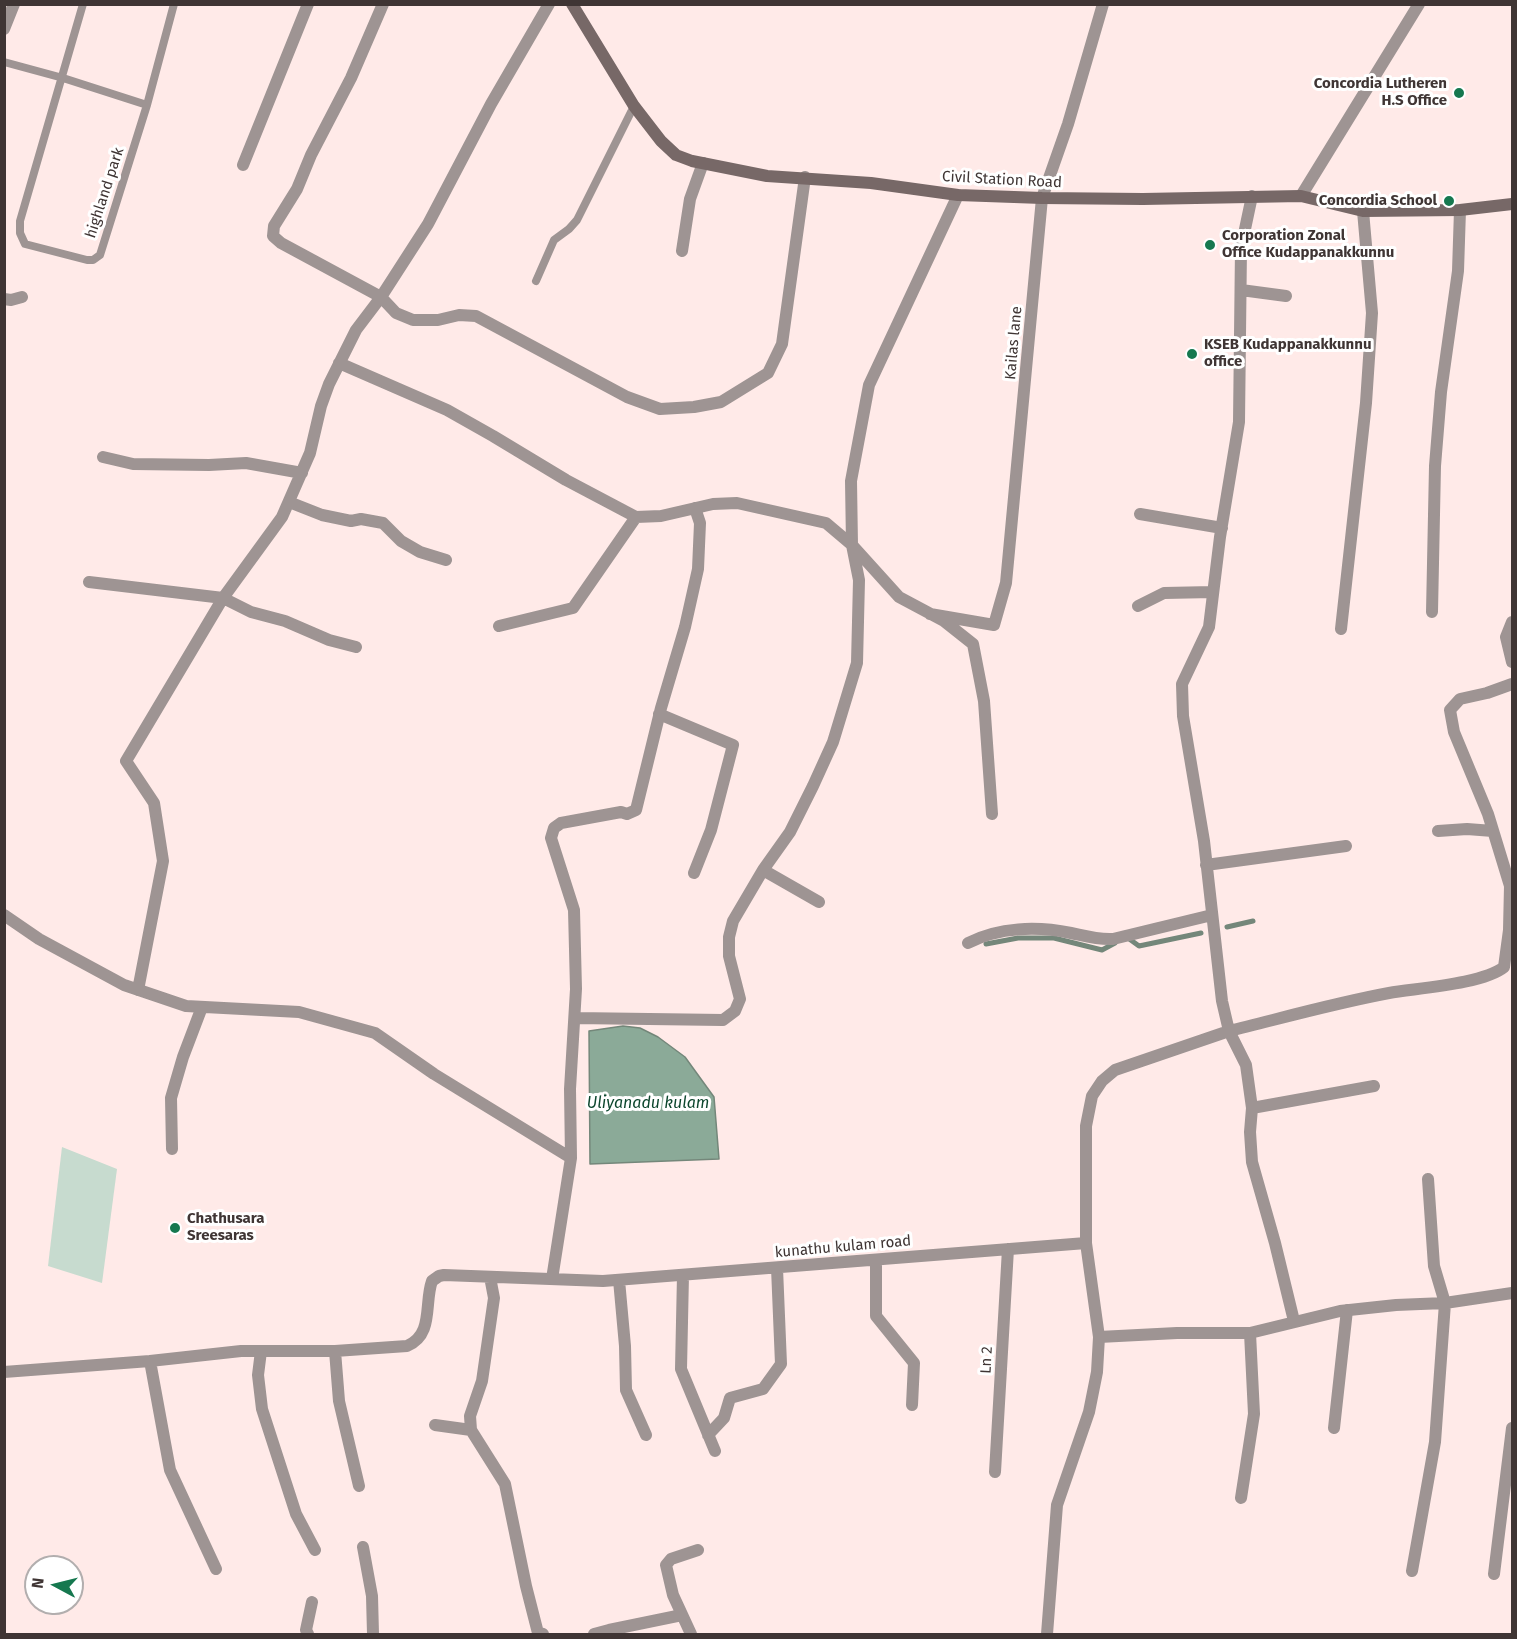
<!DOCTYPE html>
<html>
<head>
<meta charset="utf-8">
<style>
	body { margin:0 }
	#map { position:relative; width:1517px; height:1639px; overflow:hidden; background:#ffeae8; font-family:"Fira Sans",sans-serif }
	canvas { display:block }
	.frame { position:absolute; inset:0; border:6px solid #3f3534; pointer-events:none }
	.north { position:absolute; left:24px; top:1555px; width:60px; height:60px; box-sizing:border-box; background:#fff; border:2px solid #b2aeae; border-radius:50%; rotate:277deg; font-size:16px; font-weight:700; line-height:24px; text-align:center; color:#3f3534 }
	.north::after { content:''; display:block; margin:auto; width:21px; height:27px; background:#16784f; clip-path:polygon(50% 0,100% 100%,50% 72%,0 100%) }
</style>
</head>
<body>
<div id="map">
<canvas width="1517" height="1639"></canvas>
<div class="frame"></div>
<div class="north">N</div>
</div>
<script>
const ctx = document.querySelector('canvas').getContext('2d');
ctx.lineJoin = 'round';
function paint(path, color) {
  ctx.fillStyle = color;
  ctx.fill(path, 'evenodd');
}
function trace(path, color, width, dash) {
  ctx.strokeStyle = color;
  ctx.lineWidth = width;
  ctx.lineCap = dash ? 'butt' : 'round';
  ctx.setLineDash(dash || []);
  ctx.stroke(path);
}
function write(font, color, halo, rows, align = 'center') {
  ctx.font = font + ' "Fira Sans",sans-serif';
  ctx.lineWidth = 6;
  ctx.setLineDash([]);
  ctx.textBaseline = 'middle';
  ctx.strokeStyle = halo;
  ctx.fillStyle = color;
  for (const [text, x, y, turn = 0] of rows) {
    ctx.save();
    ctx.translate(x, y);
    ctx.rotate((+turn || 0) * Math.PI / 180);
    ctx.textAlign = isNaN(turn) ? turn : align;
    if (halo) ctx.strokeText(text, 0, 0);
    ctx.fillText(text, 0, 0);
    ctx.restore();
  }
}
const green = new Path2D(`
	M62,1147L117,1169L102,1283L48,1266Z`);
const water = new Path2D(`
	M623,1026L640,1028L658,1037L685,1057L714,1097L719,1159L590,1164L589,1031Z`);
const stream = new Path2D(`
	M1227,927L1253,921
	M1128,938L1139,946L1201,933
	M986,944L1018,938H1054L1102,950L1115,943`);
const lane = new Path2D(`
	M83,4L20,221V233L25,244L87,260H93L100,255L147,105
	M4,62L63,78L147,105L174,4
	M536,281L554,240L569,229L577,220L634,106`);
const street = new Path2D(`
	M383,4L351,78L311,155L297,189L274,226L273,236L281,243L381,297L396,313L413,320H438L459,315L476,316L627,397L660,409L694,407L721,402L768,373L782,344L805,177
	M4,29L14,4
	M243,165L308,4
	M1301,196L1419,4
	M682,251L690,199L703,163
	M1241,290L1286,296
	M4,299L11,300L22,297
	M339,363L447,410L493,436L566,480L636,517L661,516L713,504L737,503L826,523L852,545L851,481L869,385L958,195
	M103,457L133,464L209,465L246,463L302,473
	M289,502L322,515L351,521L361,519L383,523L401,541L420,552L446,560
	M1140,514L1222,528
	M852,545L899,597L944,621L973,644L984,701L992,814
	M89,582L223,598L251,612L285,621L329,640L356,647
	M1138,606L1164,593L1213,592
	M1432,612L1435,466L1441,392L1458,271L1460,210
	M930,614L994,625L1006,583L1042,198L1068,124L1103,4
	M1512,622L1506,637L1512,662
	M499,626L573,608L636,517
	M1341,629L1366,403L1372,313L1363,211
	M659,714L733,745L711,830L694,873
	M1438,831L1467,829L1493,831
	M1206,865L1346,846
	M763,870L819,902
	M4,915L39,939L124,985L186,1006L299,1012L375,1033L434,1074L571,1158
	M968,943C999,927 1037,926 1071,933C1085,936 1098,940 1113,939L1212,915
	M138,990L163,861L154,803L126,761L223,598L282,517L310,453L321,406L329,384L356,330L381,297L428,224L491,104L549,4
	M575,1018L723,1020L735,1011L740,999L729,956V937L733,921L763,870L790,832L813,786L833,742L857,663L859,580L852,545
	M1252,1108L1374,1086
	M172,1149L171,1098L183,1057L202,1007
	M876,1260V1316L914,1363L912,1405
	M683,1275L681,1369L715,1451
	M490,1277L494,1298L482,1381L470,1416L471,1430L505,1484L526,1586L538,1633L543,1634
	M552,1279L571,1158L570,1089L576,989L574,910L551,838L554,828L561,823L621,812L627,814L636,810L661,708L685,627L698,569L700,523L695,508
	M619,1280L625,1346L626,1390L646,1435
	M1294,1321L1275,1243L1252,1162L1250,1132L1252,1108L1246,1065L1229,1031C1282,1018 1335,1003 1389,993C1418,988 1483,984 1504,967L1509,930L1510,886L1488,814L1454,732L1450,710L1460,699L1487,693L1512,684
	M1099,1337L1086,1243V1126L1092,1096L1102,1081L1115,1070L1229,1031L1222,1001L1204,841L1183,716L1182,684L1209,627L1220,537L1239,422L1241,248L1252,196
	M261,1351L258,1375L262,1409L296,1514L315,1550
	M335,1351L339,1401L359,1486
	M150,1361L241,1351H335L407,1346C434,1335 424,1303 432,1281L439,1276L444,1275L603,1281L1086,1243
	M4,1372L150,1361L170,1470L216,1569
	M435,1425L471,1430
	M1334,1428L1347,1310
	M708,1435L724,1418L730,1398L763,1389L781,1364L777,1268
	M995,1472L1008,1249
	M1241,1498L1254,1414L1250,1333
	M363,1547L372,1596L373,1634
	M1412,1571L1435,1442L1445,1303L1434,1266L1428,1179
	M1494,1574L1512,1428
	M308,1634L306,1630L312,1602
	M594,1634L609,1630L682,1615
	M691,1634L673,1595L666,1565L671,1559L698,1550
	M1047,1634L1057,1505L1089,1412L1097,1372L1099,1337L1177,1333H1250L1340,1311L1396,1305L1445,1303L1512,1293`);
const secondary = new Path2D(`
	M572,4L634,106L661,141L676,155L692,161L767,176L871,183L958,195L1042,198L1143,199L1301,196L1363,211L1460,210L1512,204`);
const markers = [
	[1459,93,6,"#16784f"],
	[1449,201,6,"#16784f"],
	[1210,245,6,"#16784f"],
	[1192,354,6,"#16784f"],
	[175,1228,6,"#16784f"]
];
const poiNames = [
	["Concordia Lutheren",1447,84,"right"],
	["H.S Office",1447,101,"right"],
	["Concordia School",1437,201,"right"],
	["Corporation Zonal",1222,236],
	["Office Kudappanakkunnu",1222,253],
	["KSEB Kudappanakkunnu",1204,345],
	["office",1204,362],
	["Chathusara",187,1219],
	["Sreesaras",187,1236]
];
const streetNames = [
	["Civil Station Road",1002,180,3],
	["highland park",105,193,-72],
	["Kailas lane",1014,343,-85],
	["kunathu kulam road",843,1247,-5],
	["Ln 2",987,1360,-87]
];
const waterNames = [
	["Uliyanadu kulam",648,1104]
];
paint(green, '#c7dbcf');
paint(water, '#8baa98');
trace(water, '#74877a', 1.5);
trace(stream, '#74877a', 5);
trace(lane, '#9e9493', 8);
trace(street, '#9e9493', 12);
trace(secondary, '#776867', 12);
for (const [x, y, r, color] of markers) {
  const dot = new Path2D();
  dot.arc(x, y, r, 0, 2 * Math.PI);
  ctx.fillStyle = color;
  ctx.fill(dot);
  trace(dot, '#fff', 2);
}
write('bold 15px', '#3f3534', '#fff', poiNames, 'left');
write('15px', '#3f3534', '#fff', streetNames);
write('italic 16px', '#0c462d', '#fff', waterNames);
</script>
</body>
</html>
